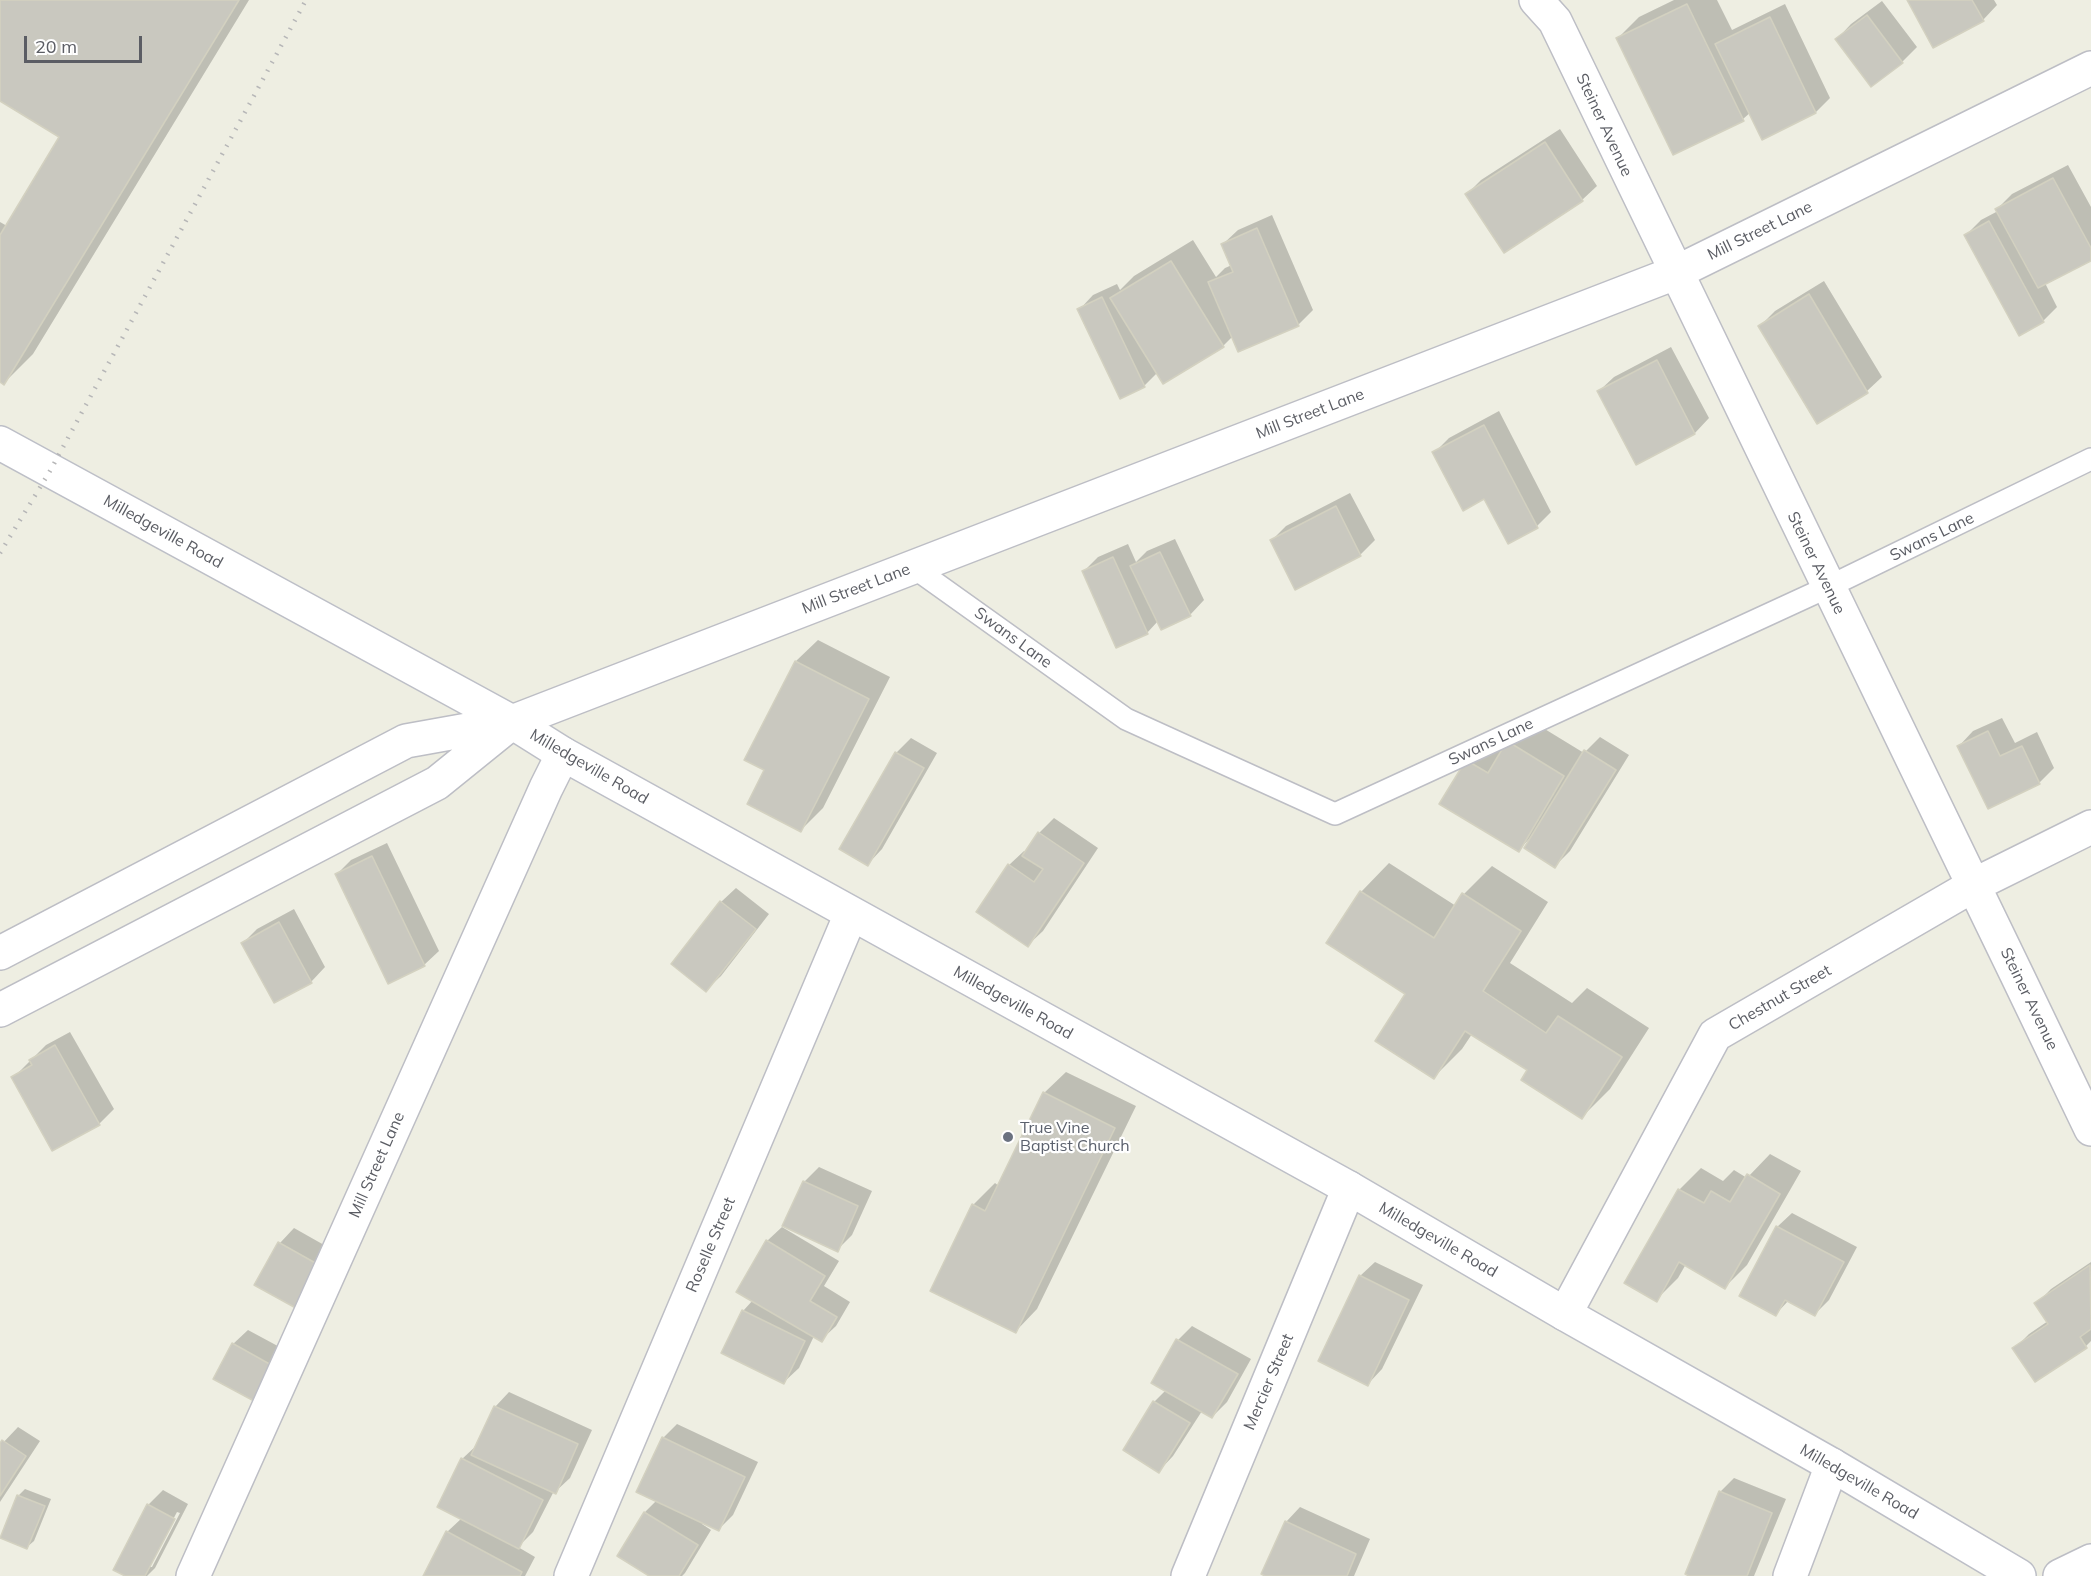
<!DOCTYPE html>
<html>
<head>
<meta charset="utf-8">
<style>
	body { margin:0 }
	#map { position:relative; width:2091px; height:1576px; overflow:hidden; background:#eeeee2; font-family:Mulish,sans-serif }
	canvas { display:block }
	.scale { position:absolute; left:24px; top:36px; width:118px; height:27px; box-sizing:border-box; border:3px solid #5b5d64; border-top:0; padding-left:8px; font-size:18px; line-height:21px; white-space:nowrap; color:#5b5d64; -webkit-text-stroke:4px #fff; paint-order:stroke }
</style>
</head>
<body>
<div id="map">
<canvas width="2091" height="1576"></canvas>
<div class="scale">20 m</div>
</div>
<script>
const ctx = document.querySelector('canvas').getContext('2d');
ctx.lineJoin = 'round';
function paint(path, color) {
  ctx.fillStyle = color;
  ctx.fill(path, 'evenodd');
}
function trace(path, color, width, dash) {
  ctx.strokeStyle = color;
  ctx.lineWidth = width;
  ctx.lineCap = dash ? 'butt' : 'round';
  ctx.setLineDash(dash || []);
  ctx.stroke(path);
}
function write(font, color, halo, rows, align = 'center') {
  ctx.font = font + ' Mulish,sans-serif';
  ctx.lineWidth = 4.5;
  ctx.setLineDash([]);
  ctx.textBaseline = 'middle';
  ctx.strokeStyle = halo;
  ctx.fillStyle = color;
  for (const [text, x, y, turn = 0] of rows) {
    ctx.save();
    ctx.translate(x, y);
    ctx.rotate((+turn || 0) * Math.PI / 180);
    ctx.textAlign = isNaN(turn) ? turn : align;
    if (halo) ctx.strokeText(text, 0, 0);
    ctx.fillText(text, 0, 0);
    ctx.restore();
  }
}
const shadow = new Path2D(`
	M0,0H249L33,354L4,383L0,380V222L7,226L61,137L0,99Z
	M1674,0H1717L1732,30L1785,4L1830,98L1816,112H1751L1743,119L1618,38L1639,17Z
	M1909,0H1994L1997,5L1983,20Z
	M1882,1L1917,47L1902,62L1871,85L1837,39L1851,24Z
	M1560,129L1597,186L1582,200L1467,194L1481,180Z
	M2068,165L2091,207V259L2045,283L2057,307L2043,321L1966,235L1981,220L1998,211L1997,209L2012,194Z
	M1272,215L1313,310L1298,325L1233,336L1223,346L1158,372L1144,386L1079,310L1093,295L1117,284L1120,290L1134,276L1193,240L1216,277L1225,268L1232,265L1223,244L1238,230Z
	M1824,281L1882,377L1867,391L1818,422L1760,326L1775,311Z
	M1671,347L1709,418L1695,433L1637,463L1599,391L1614,377Z
	M1499,411L1551,512L1537,526L1485,497L1434,453L1449,438Z
	M1350,493L1375,540L1360,555L1271,541L1286,526Z
	M1175,539L1204,600L1190,615L1158,621L1147,633L1083,572L1098,557L1128,544L1136,562L1147,551Z
	M818,640L890,677L823,808L801,830L766,770L796,661Z
	M2002,718L2015,743L2037,732L2054,768L2039,783L1988,807L1959,746L1973,731Z
	M1530,720L1584,753L1600,737L1629,755L1570,851L1555,866L1530,838L1519,850L1467,761Z
	M911,738L937,753L882,849L868,864L841,848L896,753Z
	M1054,818L1098,848L1043,931L1028,945L1009,865L1024,851L1026,852L1039,833Z
	M387,843L439,951L424,965L337,874L351,860Z
	M1389,863L1456,906L1464,894L1492,866L1548,902L1510,963L1572,1003L1587,988L1649,1028L1610,1089L1582,1117L1529,1070L1472,1034L1462,1049L1434,1077L1407,994L1361,892Z
	M736,888L769,914L721,976L706,990L721,902Z
	M294,909L325,967L311,982L243,943L257,929Z
	M70,1032L114,1109L99,1124L13,1078L46,1045Z
	M1066,1072L1136,1106L1037,1309L1016,1331L973,1205L995,1183L999,1186L1044,1093Z
	M1770,1154L1801,1171L1747,1265L1725,1287L1686,1264L1678,1278L1656,1300L1679,1190L1701,1168L1723,1181L1734,1170L1747,1178Z
	M819,1167L872,1191L852,1235L837,1250L804,1182Z
	M1792,1213L1857,1247L1829,1300L1815,1314L1789,1300L1776,1314L1777,1227Z
	M782,1227L839,1261L824,1286L850,1302L836,1326L821,1340L814,1336L799,1368L784,1382L743,1311L753,1300L767,1241Z
	M294,1228L340,1254L256,1285L280,1243Z
	M1375,1262L1423,1285L1382,1369L1368,1384L1360,1276Z
	M2091,1262V1341L2086,1346L2014,1349L2029,1334L2048,1321L2036,1304L2051,1289Z
	M1192,1326L1251,1359L1227,1402L1212,1417L1202,1411L1173,1456L1159,1471L1154,1402L1166,1390L1178,1340Z
	M248,1330L287,1351L268,1385L233,1344Z
	M509,1392L592,1430L570,1478L555,1492L554,1491L533,1532L518,1547L535,1557L525,1576H424L447,1532L462,1518V1459L477,1445L495,1407Z
	M677,1424L758,1462L733,1515L719,1529L703,1522L702,1524L711,1530L685,1573L682,1576H652L619,1555L645,1512L657,1500L663,1438Z
	M18,1427L40,1441L0,1502V1446Z
	M1734,1478L1786,1499L1754,1576H1693L1720,1492Z
	M25,1489L51,1499L34,1541L27,1547L1,1537L18,1496Z
	M163,1490L188,1504L155,1568L147,1576H128L148,1505ZM177,1512L180,1513L152,1567H148Z
	M1300,1507L1370,1539L1354,1576H1269L1286,1522Z`);
const building = new Path2D(`
	M0,0H239L4,385L0,382V235L59,137L0,101Z
	M1907,0H1972L1984,21L1933,48Z
	M1687,4L1744,121L1673,155L1616,38Z
	M1867,15L1903,63L1871,87L1835,39Z
	M1770,17L1816,113L1762,140L1715,44Z
	M1545,142L1583,201L1504,253L1465,194Z
	M2053,178L2091,248V261L2038,288L1995,209Z
	M1989,221L2044,322L2019,336L1964,235Z
	M1257,228L1299,326L1238,352L1208,282L1233,272L1221,244Z
	M1171,261L1224,347L1163,384L1110,298Z
	M1809,294L1868,393L1817,424L1758,326Z
	M1102,297L1145,387L1120,399L1077,309Z
	M1657,360L1695,434L1636,465L1597,391Z
	M1484,425L1538,528L1508,544L1484,499L1463,511L1432,452Z
	M1336,506L1361,556L1295,590L1270,540Z
	M1160,552L1191,616L1161,630L1130,566Z
	M1113,557L1148,634L1116,648L1082,571Z
	M795,661L869,699L801,832L747,804L764,770L744,760Z
	M1988,731L2000,756L2022,746L2040,784L1988,809L1957,746Z
	M1507,741L1564,776L1519,852L1439,804L1466,760L1488,773Z
	M1584,750L1616,770L1555,868L1524,848Z
	M895,752L924,768L868,866L839,849Z
	M1038,832L1084,863L1028,947L976,912L1008,864L1034,882L1043,869L1022,856Z
	M372,856L425,966L388,984L335,874Z
	M1360,891L1434,938L1462,893L1521,931L1483,991L1546,1033L1558,1016L1622,1057L1582,1119L1521,1080L1527,1070L1465,1031L1434,1079L1375,1041L1405,994L1326,943Z
	M720,901L756,929L706,992L671,964Z
	M279,922L312,983L274,1003L241,943Z
	M55,1045L100,1125L52,1151L11,1077L32,1065L29,1060Z
	M1043,1092L1115,1128L1016,1333L930,1291L972,1204L985,1211Z
	M1747,1174L1780,1194L1725,1289L1679,1262L1657,1302L1624,1283L1678,1189L1704,1203L1711,1191L1730,1202Z
	M803,1181L858,1206L838,1252L782,1226Z
	M1776,1226L1844,1262L1815,1316L1785,1300L1776,1316L1739,1296Z
	M766,1240L825,1276L810,1301L837,1317L822,1342L736,1292Z
	M278,1242L326,1269L303,1312L254,1285Z
	M2090,1265L2091,1329L2080,1337L2087,1348L2035,1382L2012,1348L2048,1324L2034,1303Z
	M1359,1275L1409,1300L1368,1386L1318,1361Z
	M742,1310L805,1341L784,1384L721,1353Z
	M1176,1339L1238,1374L1212,1418L1151,1383Z
	M232,1343L273,1366L254,1401L213,1379Z
	M1153,1401L1190,1423L1159,1473L1123,1450Z
	M494,1406L578,1444L556,1494L471,1455Z
	M662,1437L745,1477L719,1531L636,1492Z
	M2,1440L26,1456L0,1496V1443Z
	M461,1458L543,1500L519,1549L437,1507Z
	M1719,1491L1772,1513L1747,1576H1689L1685,1574Z
	M17,1495L45,1506L27,1549L0,1538Z
	M147,1504L175,1519L145,1576H125L113,1570Z
	M644,1512L698,1545L679,1576H649L617,1556Z
	M1285,1521L1356,1554L1347,1576H1265L1261,1574Z
	M446,1531L522,1572L520,1576H423Z`);
const service = new Path2D(`
	M913,567L1126,719L1335,814L1828,587L2091,459`);
const minor = new Path2D(`
	M1536,0L1555,21C1731,392 1914,759 2091,1129
	M0,953L406,741L512,722L1675,273L2091,68
	M0,1010L437,783L510,724
	M1565,1314L1715,1035L1974,885L2091,827
	M193,1576L546,788L563,754
	M571,1576L851,914
	M1188,1576L1349,1188
	M1790,1576L1832,1465
	M2060,1576L2091,1561`);
const secondary = new Path2D(`
	M0,443L512,722L563,754L1349,1188L1565,1314L1832,1465L2019,1576`);
const rail = new Path2D(`
	M0,553L50,471L306,0`);
const markers = [
	[1008,1137,6,"#6b7280"]
];
const streetNames = [
	["Steiner Avenue",1604,125,65],
	["Mill Street Lane",1760,231,-26],
	["Mill Street Lane",1310,414,-21],
	["Milledgeville Road",163,532,29],
	["Swans Lane",1932,537,-26],
	["Steiner Avenue",1816,563,64],
	["Mill Street Lane",856,589,-21],
	["Swans Lane",1013,638,36],
	["Swans Lane",1491,742,-25],
	["Milledgeville Road",589,767,30],
	["Chestnut Street",1780,998,-30],
	["Steiner Avenue",2029,999,64],
	["Milledgeville Road",1013,1003,29],
	["Mill Street Lane",377,1165,-66],
	["Milledgeville Road",1438,1240,30],
	["Roselle Street",711,1245,-67],
	["Mercier Street",1269,1382,-67],
	["Milledgeville Road",1859,1482,30]
];
const worshipNames = [
	["True Vine",1020,1128],
	["Baptist Church",1020,1146]
];
paint(shadow, '#0003');
paint(building, '#c9c8bf');
trace(building, '#d3d1c0', 1.5);
trace(service, '#bdbec5', 24);
trace(minor, '#bdbec5', 36);
trace(secondary, '#bdbfc7', 36);
trace(service, '#fff', 21);
trace(minor, '#fff', 33);
trace(secondary, '#fff', 33);
trace(rail, '#b6b6b7', 4.5, [1.5, 8]);
for (const [x, y, r, color] of markers) {
  const dot = new Path2D();
  dot.arc(x, y, r, 0, 2 * Math.PI);
  ctx.fillStyle = color;
  ctx.fill(dot);
  trace(dot, '#fff', 2);
}
write('16px', '#5b5d64', '#fff', streetNames);
write('16px', '#5b616d', '#fff', worshipNames, 'left');
</script>
</body>
</html>
